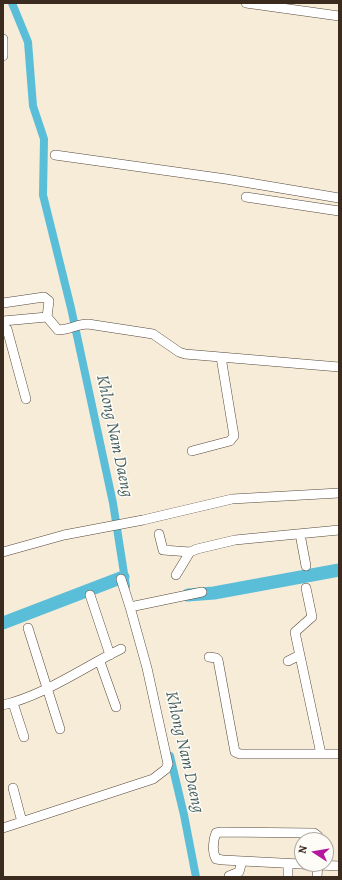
<!DOCTYPE html>
<html>
<head>
<meta charset="utf-8">
<style>
	body { margin:0 }
	#map { position:relative; width:342px; height:880px; overflow:hidden; background:#f6ecd8; font-family:Alegreya,serif }
	canvas { display:block }
	.frame { position:absolute; inset:0; border:4px solid #3b2a1e; pointer-events:none }
	.north { position:absolute; left:294px; top:832px; width:40px; height:40px; box-sizing:border-box; background:#fdfcf7; border:1px solid #afa8a0; border-radius:50%; rotate:282deg; font-size:11px; font-weight:700; line-height:16px; text-align:center; color:#3b2a1e }
	.north::after { content:''; display:block; margin:auto; width:14px; height:18px; background:#b5179e; clip-path:polygon(50% 0,100% 100%,50% 72%,0 100%) }
</style>
</head>
<body>
<div id="map">
<canvas width="342" height="880"></canvas>
<div class="frame"></div>
<div class="north">N</div>
</div>
<script>
const ctx = document.querySelector('canvas').getContext('2d');
ctx.lineJoin = 'round';
function trace(path, color, width, dash) {
  ctx.strokeStyle = color;
  ctx.lineWidth = width;
  ctx.lineCap = dash ? 'butt' : 'round';
  ctx.setLineDash(dash || []);
  ctx.stroke(path);
}
function write(font, color, halo, rows, align = 'center') {
  ctx.font = font + ' Alegreya,serif';
  ctx.lineWidth = 3;
  ctx.setLineDash([]);
  ctx.textBaseline = 'middle';
  ctx.strokeStyle = halo;
  ctx.fillStyle = color;
  for (const [text, x, y, turn = 0] of rows) {
    ctx.save();
    ctx.translate(x, y);
    ctx.rotate((+turn || 0) * Math.PI / 180);
    ctx.textAlign = isNaN(turn) ? turn : align;
    if (halo) ctx.strokeText(text, 0, 0);
    ctx.fillText(text, 0, 0);
    ctx.restore();
  }
}
const canal = new Path2D(`
	M12,3L28,42L33,106L44,139L43,195L71,308L113,503L126,586
	M170,756L184,815L196,877`);
const river = new Path2D(`
	M188,595L214,593L339,570
	M3,623L123,577`);
const minor = new Path2D(`
	M246,3L339,16
	M3,39V56
	M55,155L226,179L339,198
	M246,197L339,211
	M3,303L44,297L49,301L47,317
	M3,321L47,317L58,330C69,330 77,324 88,324L153,334L179,352L185,354L339,367
	M3,327L7,329L26,399
	M192,451L230,441L234,436L221,357
	M159,534L163,550L190,552
	M300,534L306,566
	M3,552L64,535L143,520L232,499L339,493
	M176,575L190,552L197,549L235,540L339,530
	M121,579L130,607
	M306,588L312,617L295,632L296,637L321,754
	M90,595L110,655
	M28,628L60,729
	M209,657L216,658L218,660L235,752L240,754H339
	M288,661L300,655
	M100,662L116,707
	M13,703L24,737
	M3,705C45,695 82,668 121,649
	M13,788L22,822
	M3,828L153,779L166,769L168,764L147,668L130,607L202,592
	M318,840V836L314,833L221,832L216,833C213,840 212,852 216,859L223,860L339,866
	M229,876L239,872L242,861
	M288,877V864
	M317,877L318,864`);
const waterNames = [
	["Khlong Nam Daeng",114,436,78],
	["Khlong Nam Daeng",184,752,77]
];
trace(canal, '#5bbed9', 8);
trace(river, '#5bbed9', 13);
trace(minor, '#57473a', 10);
trace(minor, '#fff', 9);
write('italic 17px', '#465e5f', '#fdfcf7', waterNames);
</script>
</body>
</html>
